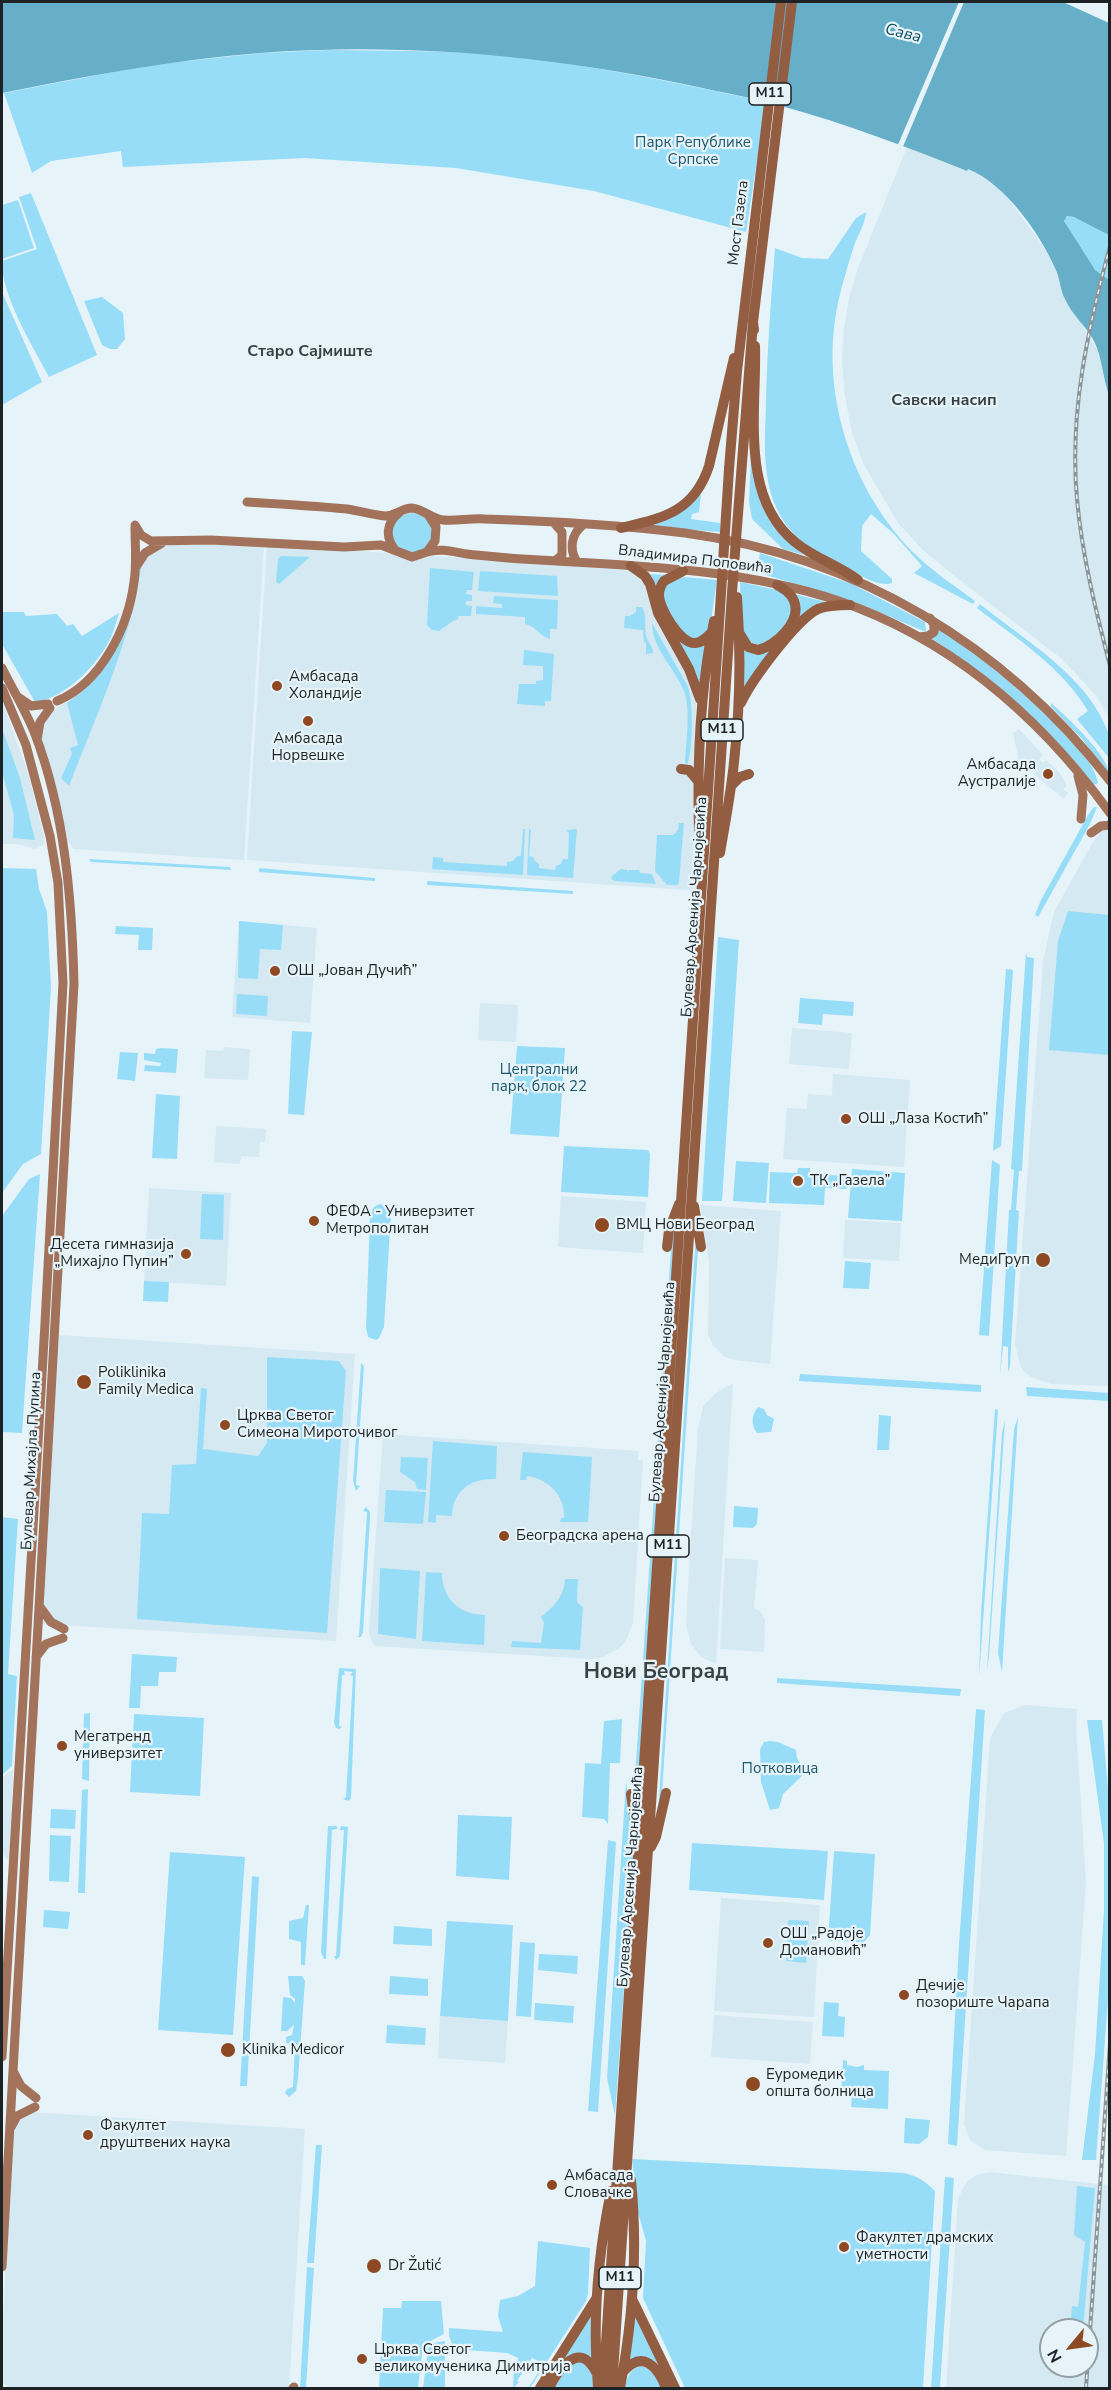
<!DOCTYPE html>
<html>
<head>
<meta charset="utf-8">
<style>
	body { margin:0 }
	#map { position:relative; width:1111px; height:2390px; overflow:hidden; background:#e6f4f9; font-family:"Nunito Sans",sans-serif }
	canvas { display:block }
	.frame { position:absolute; inset:0; border:3px solid #1d2224; pointer-events:none }
	.north { position:absolute; left:1039px; top:2318px; width:60px; height:60px; box-sizing:border-box; background:#e6f4f9; border:2px solid #96a0a4; border-radius:50%; rotate:241deg; font-size:16px; font-weight:700; line-height:24px; text-align:center; color:#1d2224 }
	.north::after { content:''; display:block; margin:auto; width:21px; height:27px; background:#8f4922; clip-path:polygon(50% 0,100% 100%,50% 72%,0 100%) }
</style>
</head>
<body>
<div id="map">
<canvas width="1111" height="2390"></canvas>
<div class="frame"></div>
<div class="north">N</div>
</div>
<script>
const ctx = document.querySelector('canvas').getContext('2d');
ctx.lineJoin = 'round';
function paint(path, color) {
  ctx.fillStyle = color;
  ctx.fill(path, 'evenodd');
}
function trace(path, color, width, dash) {
  ctx.strokeStyle = color;
  ctx.lineWidth = width;
  ctx.lineCap = dash ? 'butt' : 'round';
  ctx.setLineDash(dash || []);
  ctx.stroke(path);
}
function write(font, color, halo, rows, align = 'center') {
  ctx.font = font + ' "Nunito Sans",sans-serif';
  ctx.lineWidth = 4.5;
  ctx.setLineDash([]);
  ctx.textBaseline = 'middle';
  ctx.strokeStyle = halo;
  ctx.fillStyle = color;
  for (const [text, x, y, turn = 0] of rows) {
    ctx.save();
    ctx.translate(x, y);
    ctx.rotate((+turn || 0) * Math.PI / 180);
    ctx.textAlign = isNaN(turn) ? turn : align;
    if (halo) ctx.strokeText(text, 0, 0);
    ctx.fillText(text, 0, 0);
    ctx.restore();
  }
}
const built = new Path2D(`
	M907,147L966,171L968,169L974,172L1001,189L1043,246L1055,267L1062,292L1097,349L1110,395L1109,719L1098,698L1063,660L948,571L922,549L898,523L864,465L852,433L845,396L842,362L844,329L849,298L858,268Z
	M264,544L244,860L74,849L66,839L41,735L42,726L49,713L73,697L109,657L144,556L170,545Z
	M267,545L631,569L642,578L696,693V782L701,891L247,860Z
	M2,701L28,773L44,836V845L35,849L19,844H2Z
	M1019,729L1043,755L1039,760L1043,763L1046,760L1060,773L1067,786L1063,789L1068,793L1064,799L1034,774L1038,769L1034,766L1030,771L1019,761L1013,733Z
	M1109,829V1386L1052,1384L1031,1377L1025,1373L1020,1366L1015,1344L1043,961L1054,912L1094,840L1102,830Z
	M239,921L317,928L310,1023L232,1017Z
	M480,1003L518,1005L516,1042L478,1040Z
	M792,1028L852,1033L849,1069L789,1064Z
	M224,1047L250,1049L248,1080L204,1078L206,1050L223,1051Z
	M833,1074L910,1080L904,1167L783,1159L787,1108L807,1109L808,1094L832,1096Z
	M216,1126L266,1129L265,1142H260L259,1157L241,1156L240,1164L214,1162Z
	M149,1188L231,1193L226,1286L144,1281Z
	M561,1196L646,1202L643,1253L558,1247Z
	M700,1205L781,1211L770,1364L735,1360L723,1356L713,1345L708,1335L709,1263Z
	M845,1220L901,1223L899,1261L843,1258Z
	M59,1335L355,1354L336,1641L42,1624Z
	M733,1383L716,1664L701,1657L691,1644L686,1625L690,1549L698,1428L703,1406L716,1393Z
	M383,1434L638,1451V1460H643L633,1623L626,1640L621,1647L603,1657L591,1659L375,1646L372,1642L369,1632Z
	M725,1558L758,1560L754,1608L760,1611L765,1620L764,1652L720,1649Z
	M1025,1705L1077,1709L1076,1726L1086,1883L1066,2156L985,2150L970,2140L964,2124L990,1738L1004,1713Z
	M13,1769L11,1864L2,1853V1778Z
	M721,1898L820,1905L814,2017L714,2011Z
	M714,2015L813,2022L810,2064L711,2057Z
	M440,2016L508,2021L505,2063L438,2058Z
	M14,2111L305,2129L289,2388H9L3,2383L2,2334Z
	M989,2172L1109,2185V2388H946L958,2198L967,2181L977,2175ZM1051,2330H1087V2366H1051Z`);
const green = new Path2D(`
	M327,50C391,51 456,50 519,57C602,67 684,84 766,102L746,232L594,191L456,168L304,158L123,167L121,151L51,161L32,173L4,93L150,65L261,53Z
	M31,193L97,355L49,377C32,345 1,295 2,261L37,249L19,197Z
	M18,200L34,248L2,259V205Z
	M866,212C865,225 858,234 854,246C848,265 842,284 838,303C819,391 851,491 915,554C933,572 955,586 975,601L973,604L914,573L922,566L894,534L871,514L862,526L861,551L892,579V583C878,588 855,572 842,566C818,555 793,539 780,515C761,481 765,441 766,403C767,351 771,300 775,248L802,258L828,259L856,218Z
	M1068,216L1078,218L1109,235V280C1090,273 1076,240 1065,223L1064,219Z
	M2,292L42,382L2,405Z
	M102,297L123,313L125,339L117,349H110L102,345L84,301Z
	M751,457C756,482 759,509 776,529C784,539 795,547 804,555L783,549L752,519L749,502Z
	M701,494L699,512L692,514L691,519L720,523V532L638,526C672,521 676,517 701,494Z
	M392 533a20 20 0 1 1 40 0a20 20 0 1 1-40 0Z
	M760,553L852,584L925,622L926,632L855,602L756,572Z
	M281,556H283L310,557L279,584L276,582L278,559Z
	M141,567C130,643 97,714 69,786L61,778L72,754L70,748L78,745L67,703L83,691L101,671Z
	M430,568L474,572L472,590H467L466,594L472,595V601H466V605L472,606L471,616H459L458,619L453,621L439,631L432,630L427,625Z
	M480,571L557,576L558,596L478,591Z
	M650,574L667,575L658,585L678,638L708,641L701,686L657,606Z
	M683,577L717,580L710,628L698,639L683,635C677,624 656,600 666,586C670,582 678,579 683,577Z
	M740,582L782,591L787,594L793,612L781,630L763,647L745,640L741,619Z
	M794,594L830,603L818,606L741,696L742,644L756,653L792,625Z
	M494,596L558,600L557,629H550V639C539,636 536,626 525,624V617L476,614V606L502,608V604L493,603Z
	M980,604C1025,641 1089,676 1109,735C1111,742 1110,751 1109,758L1077,719L1088,711C1061,666 1017,639 977,608Z
	M636,607H642C648,617 643,628 647,638C649,645 653,646 653,653L646,654V643L644,642L643,630L624,628L625,616H630L636,612Z
	M2,612H24L26,616L57,614L67,626L73,624L82,636L119,613C116,623 113,635 107,645C92,670 64,698 35,702L2,644Z
	M652,623L687,685C694,700 693,752 687,765L685,762C686,741 691,710 684,691C675,668 652,649 652,623Z
	M937,627C984,660 1029,695 1068,738C1081,752 1094,764 1098,783L1094,785C1048,726 995,680 932,639Z
	M524,650L554,654L551,701H545V706L517,704L519,684H536V681L543,680V666L523,665Z
	M1051,703C1066,716 1109,756 1109,774L1082,739L1051,707Z
	M2,728L20,778L35,840L13,838L14,815L2,772Z
	M1094,807H1097L1090,824L1038,917L1035,915L1041,900L1088,815Z
	M679,823H684L679,882L677,885H667L655,871L657,835H673L678,830Z
	M523,829H525L523,875L432,869L433,857L443,858V862L507,866V862L513,861L517,856H521Z
	M529,829L531,830L529,856L533,857L535,861L539,864V868L555,870L556,866L561,864L563,859H568L569,833L566,830L577,829L573,878L527,875Z
	M89,859L230,867L231,870L91,862Z
	M2,868L36,869L39,889L47,911L51,987L41,1154L23,1164L2,1193Z
	M259,868L375,878V881L259,872Z
	M621,869L627,870L628,872L629,870H639L640,873L652,874L656,884L615,881L611,879L612,876Z
	M427,881L573,891V894L427,885Z
	M1068,911L1109,915V1055L1049,1050L1058,941Z
	M239,921L283,925L281,950L260,949L258,979L238,978Z
	M116,926L153,928L152,950H138L139,935L115,934Z
	M718,937L739,940L722,1201H702Z
	M1026,952L1027,957L1034,958L1022,1171H1019L1016,1210L1019,1211L1010,1366L1008,1372V1347L1003,1346L1000,1376L1009,1210H1011L1014,1170L1011,1169Z
	M1006,969L1013,970L1001,1146L993,1151Z
	M237,994L268,996L267,1016L236,1014Z
	M800,998L854,1002L853,1016L823,1014L822,1025L798,1023Z
	M292,1031L312,1032L304,1115L288,1114Z
	M517,1046L565,1048L559,1137L510,1134Z
	M161,1048L178,1049L176,1073L144,1071L145,1065L160,1066L161,1063L144,1060V1053L155,1054L156,1049Z
	M120,1052L138,1053L135,1081L117,1079Z
	M156,1094L180,1096L177,1159L152,1158Z
	M564,1146L648,1150L650,1154L648,1197L561,1192Z
	M992,1160L1000,1165L989,1336L979,1335Z
	M736,1161L769,1163L766,1203L733,1201Z
	M798,1168H810V1174L848,1176L847,1189L825,1188L824,1205L769,1203L770,1172L797,1173Z
	M852,1169L905,1173L902,1221L848,1218Z
	M40,1174L22,1433L2,1432V1216L29,1179Z
	M202,1194L224,1195L223,1240L200,1239Z
	M379,1204L386,1206L391,1214L384,1327L379,1338L376,1340L368,1337L366,1328L370,1216L373,1208Z
	M675,1225L637,1810L634,1791L671,1249Z
	M696,1233L698,1250L693,1322L662,1793L658,1814Z
	M845,1261L871,1263L869,1289L843,1288Z
	M144,1281L169,1282L168,1302L143,1301Z
	M267,1357L339,1361L346,1371L327,1633L137,1619L142,1513L169,1514L172,1465L196,1464L201,1388L207,1389L203,1449L258,1456L267,1443Z
	M361,1363L364,1366L356,1485L360,1486L356,1491L353,1481Z
	M800,1374L981,1385V1392L799,1381Z
	M1026,1387L1109,1393V1401L1027,1396Z
	M758,1407L764,1409L767,1415L774,1419L771,1432L757,1433C751,1426 751,1415 758,1407Z
	M995,1409L998,1410L979,1678L981,1613Z
	M879,1415L891,1416L889,1450H877Z
	M1018,1417L1002,1672L998,1653L1014,1429Z
	M1005,1420L989,1657L987,1670L1002,1433Z
	M433,1441L497,1446L496,1479C471,1478 453,1490 452,1516L436,1515V1523L428,1522Z
	M523,1452L592,1457L588,1522H560L561,1518H564C565,1496 549,1479 527,1476L526,1480H520Z
	M401,1457L428,1458L426,1490L417,1489L415,1482L400,1472Z
	M386,1490L426,1492L423,1524L384,1522Z
	M734,1506L758,1508L757,1524L753,1528L733,1527Z
	M366,1507L370,1512V1519L363,1632L361,1637H356L359,1636L367,1512L363,1511Z
	M2,1517L18,1519L8,1674L17,1676L12,1766L2,1775Z
	M380,1568L420,1571L416,1639L378,1634Z
	M426,1572L442,1573C442,1599 460,1615 485,1615L484,1645L422,1641Z
	M565,1579H578L577,1602L583,1607L580,1650L511,1647L512,1641L541,1643L544,1623L541,1617C554,1606 564,1597 565,1579Z
	M132,1654L177,1657L176,1672H159L158,1686H141L140,1708H129Z
	M339,1668L356,1669L351,1798L349,1801L343,1799L346,1797L353,1676L350,1675L353,1672L344,1671L345,1675H342L339,1726L342,1727L339,1729L336,1728L334,1723Z
	M777,1678L961,1689L960,1696L777,1683Z
	M976,1709L985,1710L957,2146L948,2144L959,1944Z
	M90,1713L89,1781L82,1779L84,1714Z
	M134,1714L204,1718L200,1796L130,1792Z
	M622,1719L620,1763H610L608,1824L604,1819L582,1817L585,1763L601,1764L604,1721Z
	M1087,1720H1102L1110,1812V1973L1096,2160H1082L1095,2054L1104,1910V1843Z
	M770,1741L778,1742L796,1750L797,1758L805,1773L783,1794L779,1808L770,1810L761,1782L760,1749L764,1742Z
	M626,1781L634,1846L615,2116L607,2078Z
	M88,1789L85,1893H78L82,1790Z
	M51,1809L76,1810L75,1829L50,1828Z
	M458,1815L512,1817L509,1880L456,1876Z
	M328,1826H337V1829L332,1830L326,1959H324L321,1952Z
	M341,1826L348,1827L340,1956L336,1960L334,1956H336L344,1830H340Z
	M50,1835L71,1836L69,1882L49,1881Z
	M608,1840L616,1842L598,2112L588,2111Z
	M692,1843L828,1851L824,1900L689,1890Z
	M834,1851L875,1854L870,1935L864,1942L828,1941Z
	M170,1852L245,1857L233,2035L158,2030Z
	M252,1876L259,1877L247,2086H240Z
	M306,1905H309L305,1965H301V1942L289,1939V1921L303,1918Z
	M44,1910L70,1912L68,1929L43,1927Z
	M788,1920L809,1921L806,1963L786,1961Z
	M447,1921L513,1925L508,2021L440,2016Z
	M394,1926L432,1929V1946L393,1944Z
	M520,1942L535,1943L531,2017L516,2016Z
	M539,1954L578,1956L577,1974L538,1970Z
	M288,1976H302L305,1981L298,2079L296,2091L289,2097L285,2093L287,2089L293,2087L295,2044L286,2043V2037L292,2035L294,2025L287,2031H281L283,1997L291,1998L295,2003V1999L290,1995Z
	M390,1976L428,1979V1996L389,1994Z
	M824,2002L839,2003L838,2016L845,2017L844,2037L822,2036Z
	M535,2003L574,2006L573,2023L534,2020Z
	M387,2025L426,2028L425,2045L386,2043Z
	M843,2060L847,2061V2065L857,2067L864,2065V2070L889,2071L888,2109L851,2107L852,2094L841,2093Z
	M905,2118L930,2120L928,2137L919,2144L904,2143Z
	M316,2145H322L314,2263H307Z
	M632,2159L904,2173C918,2176 925,2181 935,2191L923,2388H685L643,2298L646,2241L636,2205Z
	M945,2177L954,2178L940,2388H931Z
	M1077,2186L1095,2188L1083,2330H1070L1072,2306L1078,2307L1085,2242L1074,2235Z
	M538,2241L590,2248L588,2294L586,2301L530,2388H528L544,2364L532,2358L517,2381L519,2382L513,2388L514,2370H516L518,2358L507,2353L454,2349L449,2336V2328L503,2332L498,2316L500,2300L518,2296L535,2286Z
	M307,2267L314,2268L306,2388H300Z
	M402,2301H441L444,2334L423,2345L418,2388H379L383,2308H401V2312Z
	M594,2308V2364L579,2356L550,2377Z
	M635,2313L658,2364L629,2362Z
	M445,2341V2388H423L428,2348L433,2343Z
	M581,2361L592,2370L595,2388H552L566,2366Z
	M640,2366L650,2367L663,2388H625C627,2378 629,2370 640,2366Z`);
const water = new Path2D(`
	M2,2H1063L1109,23V235L1074,217L1067,216L1064,221L1095,270L1109,280V395C1103,378 1102,357 1094,341C1086,326 1072,315 1065,299C1060,290 1060,278 1055,268C1039,232 1005,184 968,169L967,171C907,147 847,124 785,107C755,98 724,93 693,86C552,56 405,42 260,53C173,60 87,76 2,93Z`);
const pier = new Path2D(`
	M959,2H964L902,149L897,147Z`);
const major = new Path2D(`
	M247,502C281,504 314,506 347,509C360,511 373,515 385,516C395,516 402,508 412,508C424,509 431,519 443,520C457,521 471,518 485,519C552,521 619,525 685,533C856,556 1005,645 1110,781
	M554,523L562,532V555L555,561
	M135,525L141,535L151,541L211,540L344,547L381,545L412,557L427,552L435,541L436,527L429,516
	M395,550C385,537 386,523 399,513
	M427,552C443,547 459,554 476,555C503,558 530,560 557,561C651,566 750,571 839,601C952,640 1041,718 1110,813
	M577,562C569,550 571,534 583,525
	M136,567L145,553L162,543
	M919,637L928,636L934,632V625L930,618
	M2,668C13,690 26,711 35,734C65,813 72,900 74,984L2,2267
	M2,688L26,745L50,836L58,883L63,983L45,1323L2,2057
	M18,697L31,706L48,704
	M57,701C101,683 128,628 134,582C137,564 135,546 135,527
	M37,740L40,722L50,708
	M1078,776L1083,795L1081,819
	M1091,833L1101,826L1110,825
	M40,1607L51,1622L64,1629
	M36,1657L46,1644L63,1638
	M13,2071L21,2086L36,2098
	M11,2127L17,2116L35,2107
	M293,2388L294,2387`);
const highway = new Path2D(`
	M754,330L753,322L792,2
	M755,346C757,409 739,497 795,542C814,558 838,565 858,580
	M729,469L737,371L781,2
	M621,528C663,518 694,512 709,466L734,358
	M631,566L645,576L650,584L658,613L689,669L700,699
	M683,571L664,581C661,585 659,589 659,595C659,608 680,644 695,643C702,643 707,637 711,633
	M740,634L748,647L758,650C776,646 802,621 794,601C791,593 784,589 777,585
	M741,703C751,681 796,620 818,609C828,605 840,605 850,605
	M681,769L689,770L698,781
	M732,785L740,777L749,774
	M699,829C697,759 700,690 714,621
	M720,853C725,823 731,793 734,762C740,708 741,652 737,597
	M694,1206L701,1247
	M667,1247L669,1230L679,1204
	M631,1794L635,1823
	M651,1847L656,1837L666,1793
	M632,2299L675,2388
	M623,2372C643,2349 658,2367 666,2388
	M598,2387C592,2321 598,2255 611,2191
	M540,2388L596,2299
	M549,2388C558,2370 579,2339 596,2372
	M603,2388L722,578
	M612,2388L733,578
	M620,2388C633,2319 638,2250 631,2180`);
const rail = new Path2D(`
	M1110,246C1088,329 1069,412 1077,499C1082,556 1096,611 1110,666
	M1086,2388L1110,2043`);
const highwayBridge = new Path2D(`
	M722,578L729,469
	M733,578L753,322`);
const markers = [
	[277,686,6,"#8f4922"],
	[308,721,6,"#8f4922"],
	[1048,774,6,"#8f4922"],
	[275,971,6,"#8f4922"],
	[846,1119,6,"#8f4922"],
	[798,1181,6,"#8f4922"],
	[314,1221,6,"#8f4922"],
	[602,1225,8,"#8f4922"],
	[186,1254,6,"#8f4922"],
	[1043,1260,8,"#8f4922"],
	[84,1382,8,"#8f4922"],
	[225,1425,6,"#8f4922"],
	[504,1536,6,"#8f4922"],
	[62,1746,6,"#8f4922"],
	[768,1943,6,"#8f4922"],
	[904,1995,6,"#8f4922"],
	[228,2050,8,"#8f4922"],
	[753,2084,8,"#8f4922"],
	[88,2135,6,"#8f4922"],
	[552,2185,6,"#8f4922"],
	[844,2247,6,"#8f4922"],
	[374,2266,8,"#8f4922"],
	[362,2359,6,"#8f4922"]
];
const shields = [
	[770,94,42],
	[722,730,42],
	[668,1546,42],
	[620,2278,42]
];
const shieldNames = [
	["M11",770,94],
	["M11",722,730],
	["M11",668,1546],
	["M11",620,2278]
];
const parkNames = [
	["Парк Републике",693,143],
	["Српске",693,160],
	["Централни",539,1070],
	["парк, блок 22",539,1087],
	["Потковица",780,1769]
];
const streetNames = [
	["Мост Газела",739,223,-83],
	["Владимира Поповића",695,560,7],
	["Булевар Арсенија Чарнојевића",695,907,-86],
	["Булевар Арсенија Чарнојевића",663,1392,-86],
	["Булевар Михајла Пупина",32,1461,-87],
	["Булевар Арсенија Чарнојевића",631,1877,-86]
];
const poiNames = [
	["Амбасада",289,677],
	["Холандије",289,694],
	["Амбасада",308,739,"center"],
	["Норвешке",308,756,"center"],
	["Амбасада",1036,765,"right"],
	["Аустралије",1036,782,"right"],
	["ОШ „Јован Дучић”",287,971],
	["ОШ „Лаза Костић”",858,1119],
	["ТК „Газела”",810,1181],
	["ФЕФА - Универзитет",326,1212],
	["Метрополитан",326,1229],
	["ВМЦ Нови Београд",616,1225],
	["Десета гимназија",174,1245,"right"],
	["„Михајло Пупин”",174,1262,"right"],
	["МедиГруп",1030,1260,"right"],
	["Poliklinika",98,1373],
	["Family Medica",98,1390],
	["Црква Светог",237,1416],
	["Симеона Мироточивог",237,1433],
	["Београдска арена",516,1536],
	["Мегатренд",74,1737],
	["универзитет",74,1754],
	["ОШ „Радоје",780,1934],
	["Домановић”",780,1951],
	["Дечије",916,1986],
	["позориште Чарапа",916,2003],
	["Klinika Medicor",242,2050],
	["Еуромедик",766,2075],
	["општа болница",766,2092],
	["Факултет",100,2126],
	["друштвених наука",100,2143],
	["Амбасада",564,2176],
	["Словачке",564,2193],
	["Факултет драмских",856,2238],
	["уметности",856,2255],
	["Dr Žutić",388,2266],
	["Црква Светог",374,2350],
	["великомученика Димитрија",374,2367]
];
const waterNames = [
	["Сава",903,34,14]
];
const neighbourhoodNames = [
	["Старо Сајмиште",310,352],
	["Савски насип",944,401]
];
const districtNames = [
	["Нови Београд",656,1673]
];
paint(built, '#d4e9f2');
paint(green, '#98ddf8');
paint(water, '#67aec9');
paint(pier, '#e6f4f9');
trace(major, '#a2725b', 9);
trace(highway, '#935d42', 10);
trace(rail, '#8b9598', 4);
trace(rail, '#e6f4f9', 1.5, [4.5]);
trace(highwayBridge, '#935d42', 10);
for (const [x, y, r, color] of markers) {
  const dot = new Path2D();
  dot.arc(x, y, r, 0, 2 * Math.PI);
  ctx.fillStyle = color;
  ctx.fill(dot);
  trace(dot, '#e6f4f9', 2);
}
for (const [x, y, w] of shields) {
  const box = new Path2D();
  box.roundRect(x - w / 2, y - 11, w, 22, 4.5);
  ctx.fillStyle = '#e6f4f9';
  ctx.fill(box);
  trace(box, '#1d2224', 1.5);
}
write('bold 14px', '#1d2224', null, shieldNames);
write('15px', '#1e586c', '#e6f4f9', parkNames);
write('15px', '#1d2224', '#e6f4f9', streetNames);
write('15px', '#1d2224', '#e6f4f9', poiNames, 'left');
write('italic 16px', '#114e61', '#e6f4f9', waterNames);
write('bold 16px', '#374246', '#e6f4f9', neighbourhoodNames);
write('bold 21px', '#374246', '#e6f4f9', districtNames);
</script>
</body>
</html>
